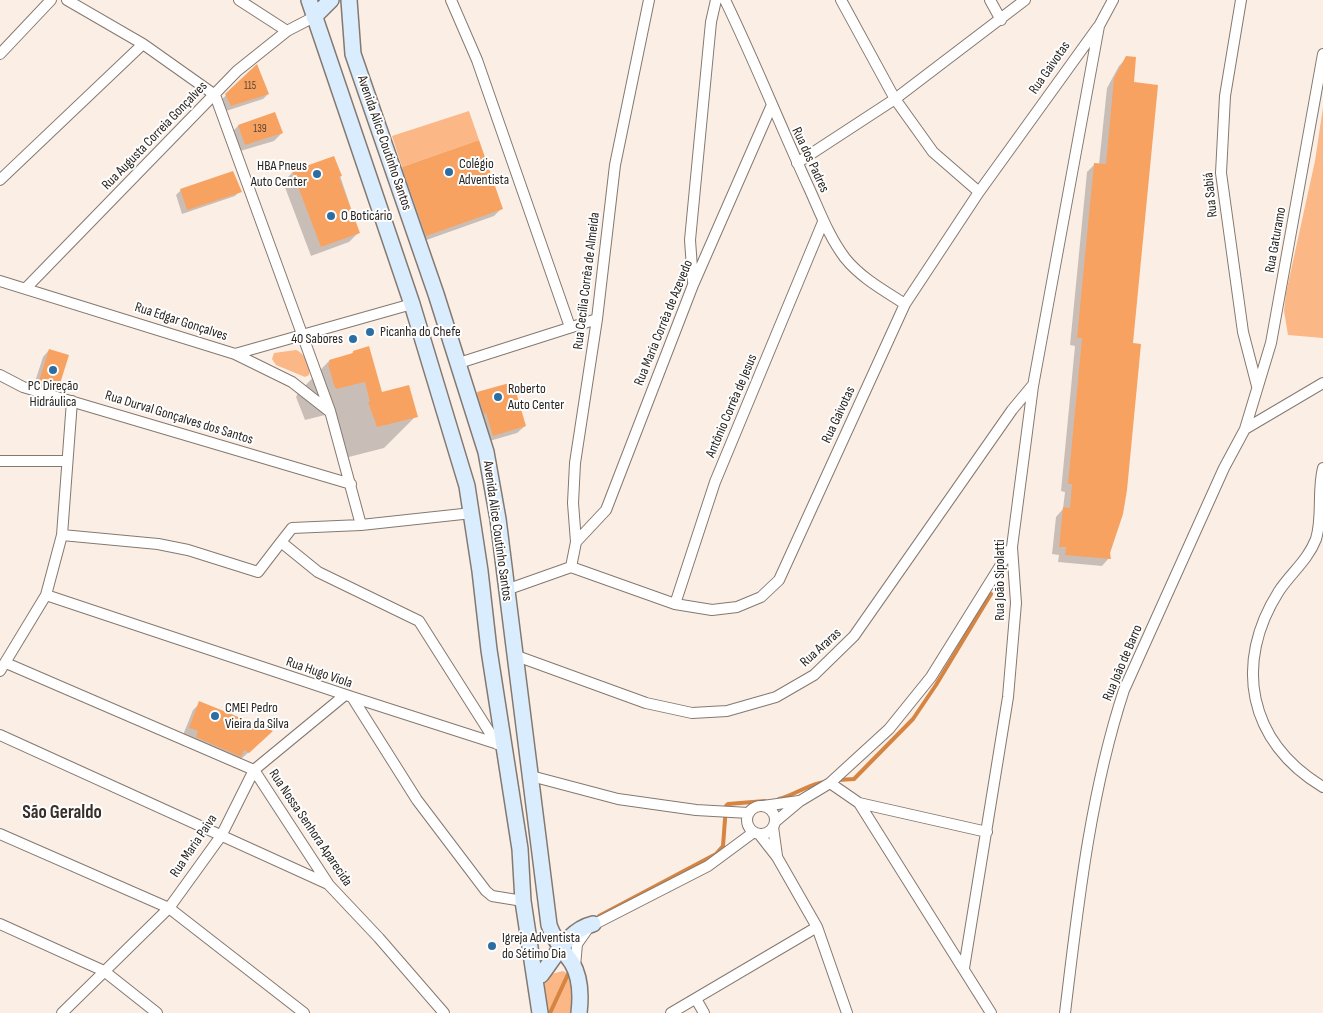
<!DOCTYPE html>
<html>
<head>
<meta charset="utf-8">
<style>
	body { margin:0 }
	canvas { display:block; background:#fbeee5 }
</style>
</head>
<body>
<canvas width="1323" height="1013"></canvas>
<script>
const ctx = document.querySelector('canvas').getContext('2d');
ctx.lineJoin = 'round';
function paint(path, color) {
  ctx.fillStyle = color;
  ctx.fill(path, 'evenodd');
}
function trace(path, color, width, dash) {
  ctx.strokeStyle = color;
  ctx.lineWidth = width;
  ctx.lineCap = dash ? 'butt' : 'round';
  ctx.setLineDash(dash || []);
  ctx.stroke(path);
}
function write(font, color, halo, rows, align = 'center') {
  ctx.font = font + ' "Sofia Sans Condensed",sans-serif';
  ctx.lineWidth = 4;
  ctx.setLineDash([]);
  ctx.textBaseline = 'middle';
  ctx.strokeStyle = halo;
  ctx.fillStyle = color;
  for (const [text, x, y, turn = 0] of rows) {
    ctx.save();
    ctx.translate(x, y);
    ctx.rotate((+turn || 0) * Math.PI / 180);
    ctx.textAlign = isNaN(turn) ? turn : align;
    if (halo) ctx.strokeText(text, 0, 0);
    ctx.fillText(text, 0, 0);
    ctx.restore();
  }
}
const green = new Path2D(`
	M1323,107V338L1288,335L1284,311L1286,293L1315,161Z
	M469,111L479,140L402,167L392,136Z
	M296,350C305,354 312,366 309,375L305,377L276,365L272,359L274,353Z
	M563,971C578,978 573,999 573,1013H548L544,981L551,974Z`);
const shadow = new Path2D(`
	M1127,58L1109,558L1102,566L1058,562L1059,555L1052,554L1056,517L1063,509L1065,492L1061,491L1075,346L1070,345L1087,172L1095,164H1099L1107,88L1119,66Z
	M257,66L268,94L263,99L226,111L221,100Z
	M274,114L282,133L274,141L237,152L230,134L238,126Z
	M334,158L359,232L349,242L311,256L283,182L293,172Z
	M403,168L502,208L494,216L418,243L395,176Z
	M181,190L240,191L235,196L182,214L176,195Z
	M49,350L57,390L50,396L32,391L43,357Z
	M353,352L381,393L416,416L384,448L345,458L333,413L305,420L296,397L298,393L329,361L350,356Z
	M477,393L525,426L517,433L486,442L470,400Z
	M200,703L265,738L241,759L183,735L193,710Z`);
const stream = new Path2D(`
	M838,780L854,779L913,719L936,685L991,594
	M779,799C795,795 810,783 826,782
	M599,916L716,854L723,846L726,806L728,804L765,801
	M550,1013L570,970`);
const building = new Path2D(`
	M1126,56L1136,57L1134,82L1158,85L1133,343L1141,344L1127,490L1123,514L1110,553L1111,559L1065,555L1066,547H1059L1063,507L1070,508L1072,484H1068L1082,338H1077L1094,163L1106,164L1114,78Z
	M257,64L269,94L231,106L225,94Z
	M275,112L283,133L245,145L238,125Z
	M479,140L503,209L426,236L402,167Z
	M334,156L342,176L339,177L360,233L321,247L292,171Z
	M233,171L242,192L187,210L180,189Z
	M369,346L382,392L409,385L418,417L377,427L368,402H370L365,382L336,389L334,385L328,364H330L329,360L353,353V351Z
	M49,349L69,355L58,390L38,384Z
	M513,382L526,426L493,436L486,413L484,414L477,392Z
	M199,701L273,731L249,753L244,750L241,757L196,737L198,731L189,728Z`);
const minor = new Path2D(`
	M67,0L143,44L215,95L330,411L361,525
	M239,0L287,31
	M451,0L477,60L570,327
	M725,0C755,62 780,125 809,188C820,212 829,237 845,258C861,278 885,291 905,304
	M841,0L895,99L933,152L979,192
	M990,0L1001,20
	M1241,0L1225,96L1221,173L1243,332L1257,386
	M0,54L51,0
	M797,163L895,99L1025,0
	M0,180L143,44
	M0,281L235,354L292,382L329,411
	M693,282L690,240L711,22L716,0
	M27,287L237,71L287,31L314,17
	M235,354L412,304
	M459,363L597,319
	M0,375L23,387L351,484
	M1245,429L1271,343L1323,54
	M0,461H67
	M1323,468C1317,491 1323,516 1316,539C1308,560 1291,573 1279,591C1233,663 1248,742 1323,787
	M472,513L361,525L292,528L281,542L318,572L419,621L497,744
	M62,535L158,544L188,550L258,572L281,542
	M576,542L606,510L693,285L771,107
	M571,567L576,542L573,503L575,463L597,319L615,165L649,0
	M506,590L571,567L675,604L712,610L737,607L761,597L779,580L905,304L979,192L1098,27
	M46,595L352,697L417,800L486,891L492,896L523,901
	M675,604L715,482L823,222
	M514,655L646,703L692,713L727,711L776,697L814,675L854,636L1012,410L1032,386
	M6,663L254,770L329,885L379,938L444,1013
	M0,671L46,595L62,535L72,401
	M352,697L498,744
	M0,735L328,884
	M531,776L618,799L696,810L749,813
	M830,783L859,803L991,1013
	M859,803L987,832
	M763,806L799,801
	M747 820a14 14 0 1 1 28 0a14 14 0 1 1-28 0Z
	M775,822L800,801L830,783L889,729L931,677L1012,547
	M773,827L777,856
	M0,834L169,908L304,1013
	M759,834L777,857L817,927L847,1013
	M0,924L104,971L157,1013
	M575,966L577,944L589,927L708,866L754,832
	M964,968L1008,697L1016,603L1012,547L1033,386L1099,26L1113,0
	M696,999L704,1013
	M62,1013L169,908L221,836L254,770L345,695
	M671,1013L817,927
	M1065,1013C1078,905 1090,794 1124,690L1224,468L1245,429L1323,383`);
const secondary = new Path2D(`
	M309,0L412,304L467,486L480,571L489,650L520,849L523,901L540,1013
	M349,0L353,54L436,294L486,452L498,519L549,925C554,940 563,950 572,963C581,978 581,996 579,1013
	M314,17L331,0
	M541,975C556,956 568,930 593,924`);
const markers = [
	[449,172,5,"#2b6ea4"],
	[317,174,5,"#2b6ea4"],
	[331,216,5,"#2b6ea4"],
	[370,332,5,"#2b6ea4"],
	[353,339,5,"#2b6ea4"],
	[53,370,5,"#2b6ea4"],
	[498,397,5,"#2b6ea4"],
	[215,716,5,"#2b6ea4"],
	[492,946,5,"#2b6ea4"]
];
const numberNames = [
	["115",250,86],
	["139",260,129]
];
const streetNames = [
	["Rua Gaivotas",1050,68,-55],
	["Rua Augusta Correia Gonçalves",155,136,-46],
	["Avenida Alice Coutinho Santos",384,143,71],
	["Rua dos Padres",810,160,65],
	["Rua Sabiá",1211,195,-96],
	["Rua Gaturamo",1276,240,-80],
	["Rua Cecília Corrêa de Almeida",587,281,-83],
	["Rua Edgar Gonçalves",181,322,18],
	["Rua Maria Corrêa de Azevedo",664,323,-68],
	["Antônio Corrêa de Jesus",732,406,-67],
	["Rua Gaivotas",839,415,-65],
	["Rua Durval Gonçalves dos Santos",179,418,17],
	["Avenida Alice Coutinho Santos",497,531,82],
	["Rua João Sipolatti",1000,580,-90],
	["Rua Araras",821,648,-42],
	["Rua João de Barro",1123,663,-67],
	["Rua Hugo Viola",319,673,19],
	["Rua Nossa Senhora Aparecida",310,828,56],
	["Rua Maria Paiva",194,846,-56]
];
const poiNames = [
	["Colégio",459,164],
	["Adventista",459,180],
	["HBA Pneus",307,166,"right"],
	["Auto Center",307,182,"right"],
	["O Boticário",341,216],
	["Picanha do Chefe",380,332],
	["40 Sabores",343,339,"right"],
	["PC Direção",53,386,"center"],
	["Hidráulica",53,402,"center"],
	["Roberto",508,389],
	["Auto Center",508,405],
	["CMEI Pedro",225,708],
	["Vieira da Silva",225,724],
	["Igreja Adventista",502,938],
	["do Sétimo Dia",502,954]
];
const districtNames = [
	["São Geraldo",62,813]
];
paint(green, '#fbb886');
paint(shadow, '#0003');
trace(stream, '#d68441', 4);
paint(building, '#f7a261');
trace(minor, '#847970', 12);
trace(secondary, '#847970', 18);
trace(minor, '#fff', 10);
trace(secondary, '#daedfe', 15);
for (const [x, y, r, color] of markers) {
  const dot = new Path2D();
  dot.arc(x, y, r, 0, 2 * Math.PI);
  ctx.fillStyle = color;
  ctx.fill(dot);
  trace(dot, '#fefefe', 2);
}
write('11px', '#5c4431', null, numberNames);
write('14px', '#292521', '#fefefe', streetNames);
write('14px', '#292521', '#fefefe', poiNames, 'left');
write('bold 19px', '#382f28', '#fefefe', districtNames);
</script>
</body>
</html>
